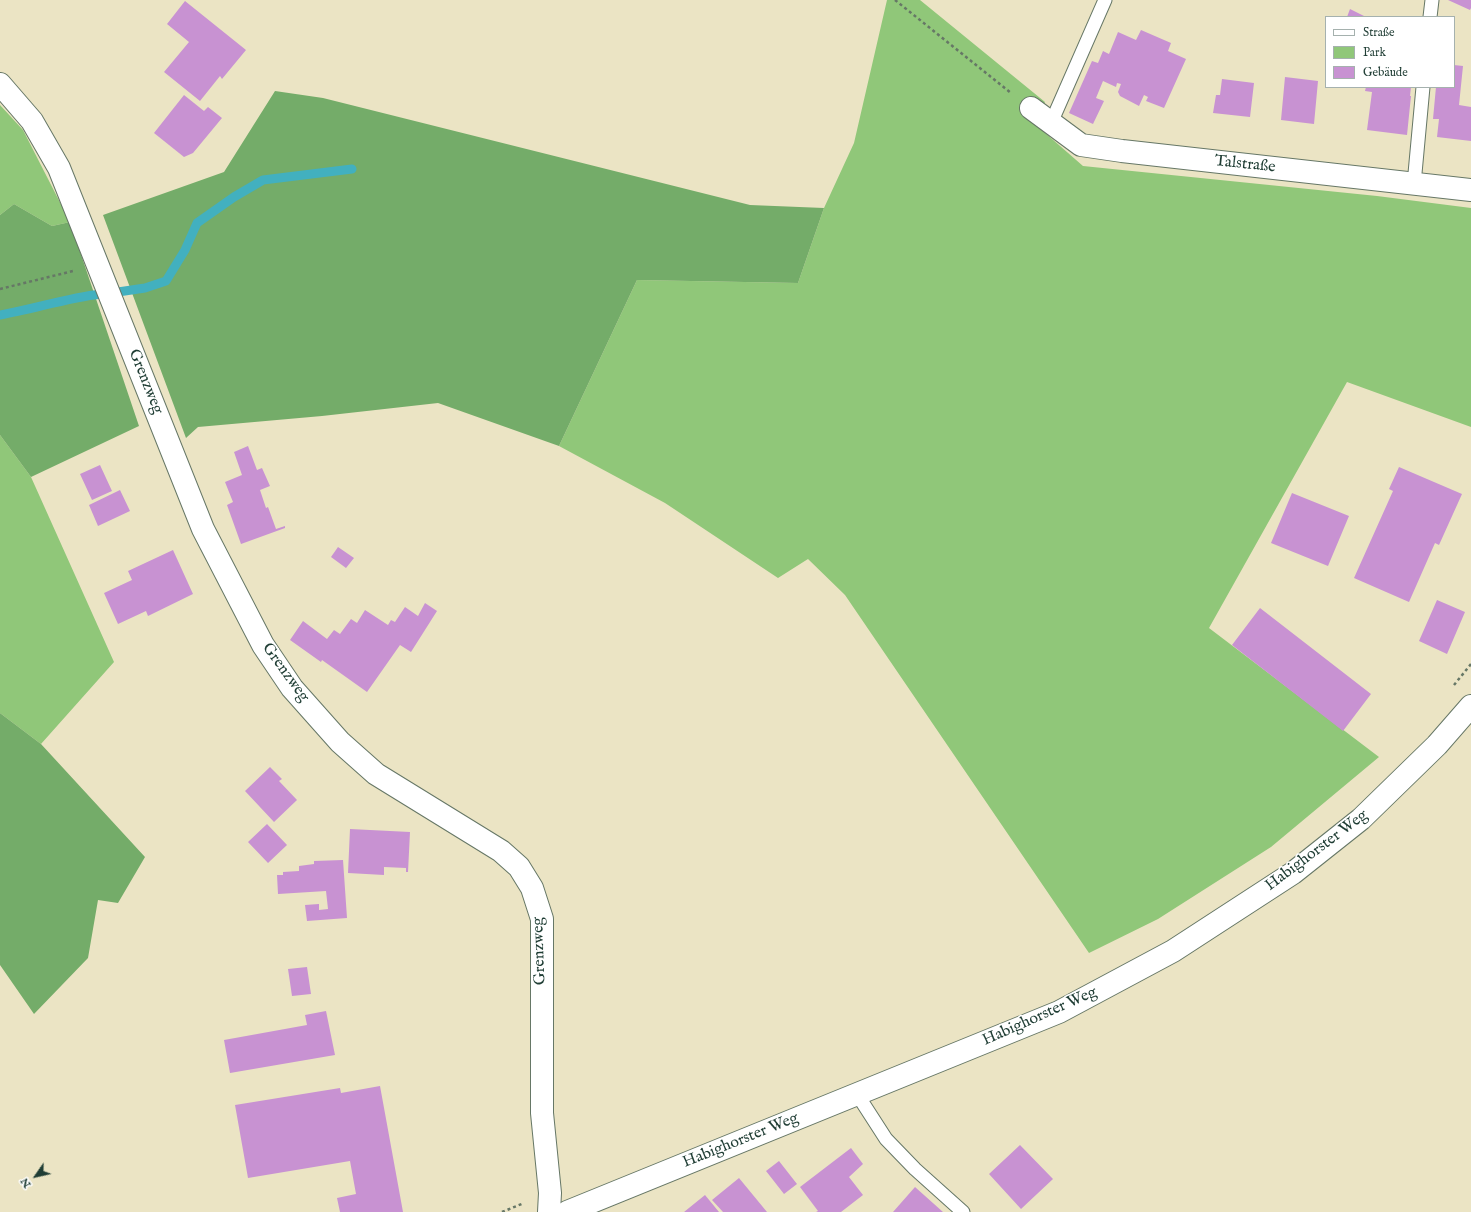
<!DOCTYPE html>
<html>
<head>
<meta charset="utf-8">
<style>
	body { margin:0 }
	#map { position:relative; width:1471px; height:1212px; overflow:hidden; background:#ebe4c4; font-family:"IM FELL English",serif }
	canvas { display:block }
	.legend { position:absolute; left:1325px; top:16px; width:130px; height:72px; box-sizing:border-box; background:#fff; border:1px solid #a5b1ae; margin:0; padding:5px 7px; list-style:none; font-size:12px; color:#1f3d34 }
	.legend li { display:flex; align-items:center; gap:8px; height:20px }
	.legend b { width:20px; border:1px solid #a5b1ae }
	.north { position:absolute; left:16px; top:1156px; width:40px; height:40px; -webkit-text-stroke:3px #fff; paint-order:stroke; rotate:236deg; font-size:11px; font-weight:700; line-height:16px; text-align:center; color:#1f3d34 }
	.north::after { content:''; display:block; margin:auto; width:14px; height:18px; background:#1f3d34; clip-path:polygon(50% 0,100% 100%,50% 72%,0 100%) }
</style>
</head>
<body>
<div id="map">
<canvas width="1471" height="1212"></canvas>
<ul class="legend">
<li><b style="height:5px;background:#fff"></b>Straße</li>
<li><b style="height:11px;background:#90c779"></b>Park</li>
<li><b style="height:11px;background:#c892d2"></b>Gebäude</li>
</ul>
<div class="north">N</div>
</div>
<script>
const ctx = document.querySelector('canvas').getContext('2d');
ctx.lineJoin = 'round';
function paint(path, color) {
  ctx.fillStyle = color;
  ctx.fill(path, 'evenodd');
}
function trace(path, color, width, dash) {
  ctx.strokeStyle = color;
  ctx.lineWidth = width;
  ctx.lineCap = dash ? 'butt' : 'round';
  ctx.setLineDash(dash || []);
  ctx.stroke(path);
}
function write(font, color, halo, rows, align = 'center') {
  ctx.font = font + ' "IM FELL English",serif';
  ctx.lineWidth = 3;
  ctx.setLineDash([]);
  ctx.textBaseline = 'middle';
  ctx.strokeStyle = halo;
  ctx.fillStyle = color;
  for (const [text, x, y, turn = 0] of rows) {
    ctx.save();
    ctx.translate(x, y);
    ctx.rotate((+turn || 0) * Math.PI / 180);
    ctx.textAlign = isNaN(turn) ? turn : align;
    if (halo) ctx.strokeText(text, 0, 0);
    ctx.fillText(text, 0, 0);
    ctx.restore();
  }
}
const green = new Path2D(`
	M887,0H920L1045,102L1036,125L1083,166L1377,196L1471,208V427L1347,382L1209,628L1379,757L1271,847L1158,919L1089,953L845,595L808,559L778,578L665,503L559,446L637,280L798,283L824,208L854,143Z
	M0,105L23,130L70,222L52,226L14,204L0,215Z
	M0,435L31,477L114,662L41,744L0,713Z`);
const forest = new Path2D(`
	M275,91L323,98L750,205L824,208L798,283L637,280L559,446L438,403L322,416L198,427L186,438L103,215L224,172Z
	M14,204L52,226L70,222L139,426L31,477L0,435V215Z
	M0,713L41,744L145,857L118,903L98,900L88,958L34,1014L0,965Z`);
const stream = new Path2D(`
	M118,292L145,288L166,281L185,250L197,223L234,197L263,180L352,169
	M0,315C34,309 67,298 101,294`);
const building = new Path2D(`
	M1448,0H1471V8L1470,10Z
	M185,1L246,50L222,79L220,76L200,101L164,72L189,42L167,24Z
	M1350,9L1366,17H1347Z
	M1141,30L1171,43L1168,51L1186,59L1164,108L1146,101L1148,97L1144,95L1139,106L1120,96L1118,92L1121,84L1117,83L1116,87L1103,81L1096,98L1104,101L1093,124L1069,113L1092,61L1098,63L1103,51L1109,54L1118,32L1136,40Z
	M1454,65L1463,66L1459,105L1471,107V141L1437,137L1439,119H1433L1436,87H1454Z
	M1285,77L1318,81L1314,124L1281,120Z
	M1222,79L1254,83L1250,117L1213,113L1216,95H1220Z
	M1366,87H1411L1410,96H1411L1407,135L1367,130L1372,92L1365,91Z
	M184,95L204,111L208,107L222,118L193,153L184,157L154,133Z
	M248,446L257,470L262,468L270,486L260,490L266,508L268,507L276,529L285,526V528L241,544L227,505L233,502L225,482L242,475L234,452Z
	M100,465L112,491L92,500L80,474Z
	M1399,467L1462,494L1439,545L1435,543L1409,602L1354,578L1393,491L1389,489Z
	M120,490L130,511L98,526L89,505Z
	M1292,493L1349,516L1328,566L1271,543Z
	M338,547L354,558L346,568L331,557Z
	M173,550L193,594L148,616L146,611L118,624L104,593L132,580L128,571Z
	M1437,600L1465,612L1447,654L1419,641Z
	M425,603L437,611L411,652L400,645L367,692L322,660L321,662L290,640L303,621L327,639L334,630L340,634L351,619L357,623L365,610L388,625L391,620L395,622L405,607L418,616Z
	M1260,608L1371,694L1343,731L1232,645Z
	M270,767L282,779L279,781L297,800L274,822L245,791Z
	M267,824L287,845L268,863L248,842Z
	M350,829L410,832L408,872H406V868L384,867V875L348,873Z
	M343,860L347,918L307,921L305,905L319,904V910L328,909L326,891L278,894L277,875H283V872L299,871V866L314,864V861Z
	M307,967L311,994L292,996L288,969Z
	M326,1011L335,1055L230,1073L224,1040L307,1025L305,1015Z
	M380,1086L403,1212H340L337,1198L356,1194L350,1161L248,1178L235,1105L340,1088L341,1093Z
	M1020,1145L1053,1179L1021,1209L989,1174Z
	M851,1148L863,1164L849,1177L863,1195L841,1212H816L818,1211L800,1187Z
	M779,1161L797,1184L784,1194L766,1171Z
	M739,1178L767,1212H723L712,1200Z
	M915,1187L943,1212H893Z
	M705,1195L719,1212H684Z`);
const path = new Path2D(`
	M895,0L1011,93
	M0,289L73,271
	M1454,685L1471,664
	M502,1212L524,1203`);
const service = new Path2D(`
	M1430,17L1432,0
	M1051,123L1105,0
	M1414,184L1423,87
	M857,1094L886,1139L915,1169L963,1212`);
const minor = new Path2D(`
	M0,84L32,121L59,168L203,529L263,645L292,688L340,742L376,774L501,851L519,867L532,888L542,919V1113L550,1193L549,1212
	M1031,108L1081,145L1122,151L1471,190`);
const tertiary = new Path2D(`
	M567,1212L1059,1012L1173,951L1293,873L1361,819L1437,745L1471,706`);
const streetNames = [
	["Talstraße",1245,165,6],
	["Grenzweg",145,382,68],
	["Grenzweg",285,673,54],
	["Habighorster Weg",1317,851,-37],
	["Grenzweg",540,951,-92],
	["Habighorster Weg",1040,1017,-24],
	["Habighorster Weg",741,1141,-22]
];
paint(green, '#90c779');
paint(forest, '#74ac69');
trace(stream, '#42b0bf', 9);
paint(building, '#c892d2');
trace(service, '#676', 15);
trace(minor, '#676', 24);
trace(tertiary, '#676', 24);
trace(path, '#676', 2.5, [3, 3]);
trace(service, '#fff', 13);
trace(minor, '#fff', 22);
trace(tertiary, '#fff', 22);
write('16px', '#1f3d34', '#fff', streetNames);
</script>
</body>
</html>
